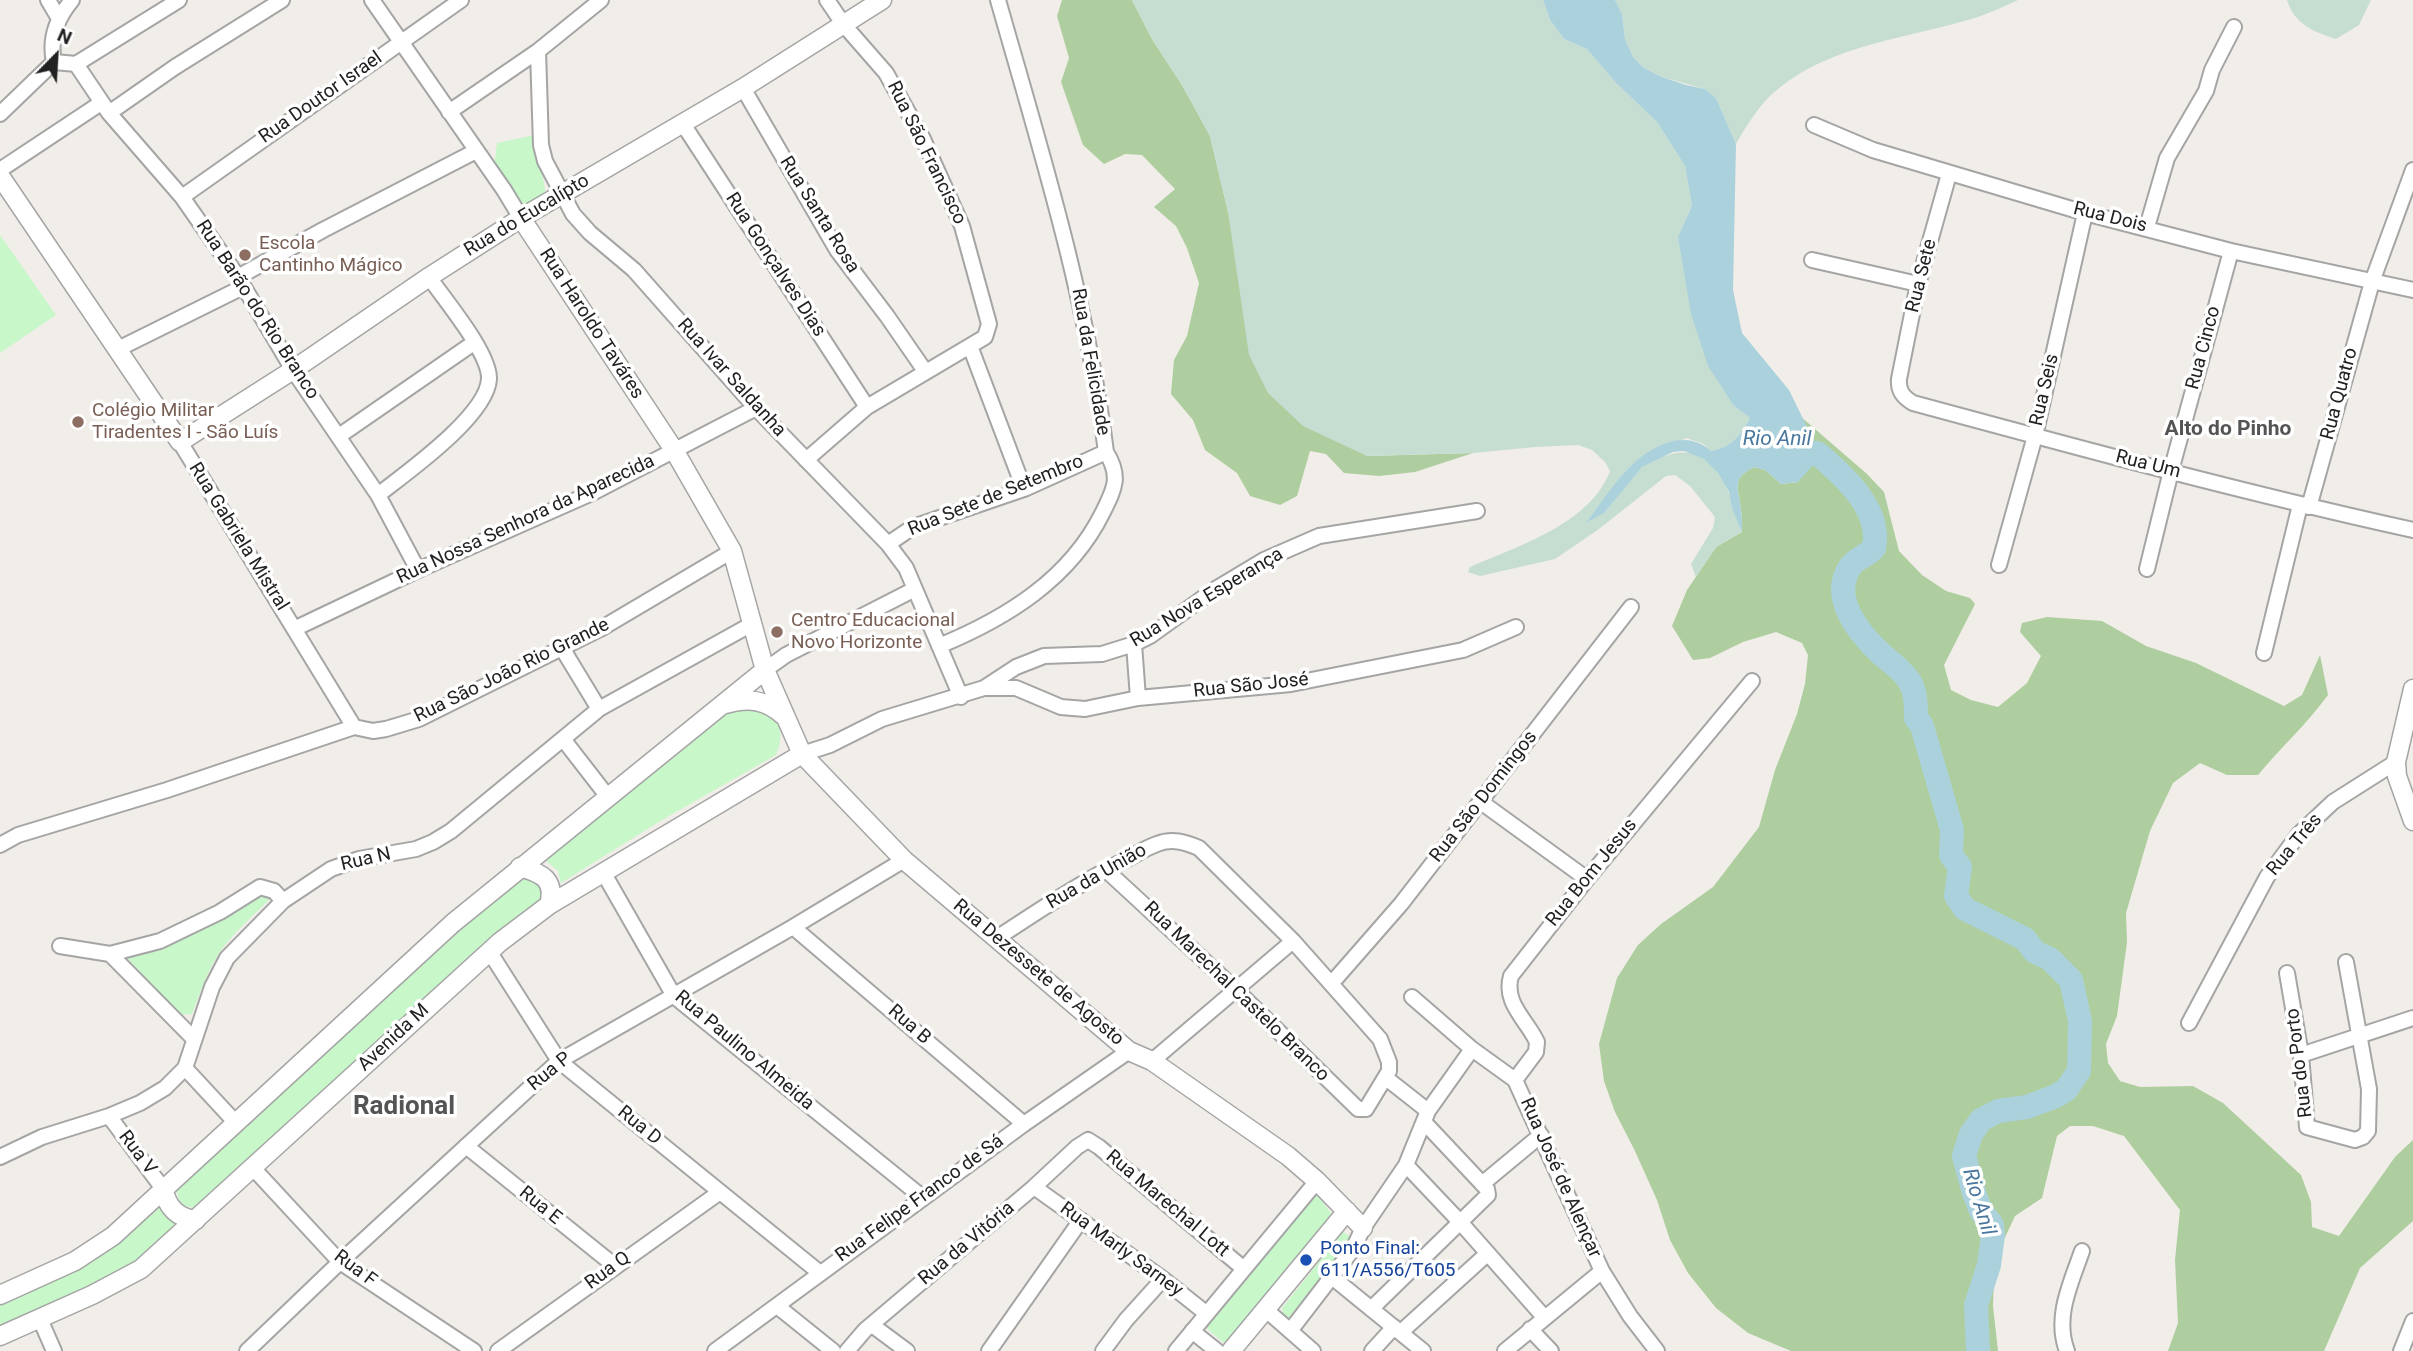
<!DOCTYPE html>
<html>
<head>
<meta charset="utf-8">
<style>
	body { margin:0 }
	#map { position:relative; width:2413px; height:1351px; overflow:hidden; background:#f1ede8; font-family:Roboto,sans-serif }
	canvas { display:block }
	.north { position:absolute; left:21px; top:21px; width:70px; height:70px; -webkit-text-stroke:5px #fff; paint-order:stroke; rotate:24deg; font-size:19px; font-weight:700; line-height:28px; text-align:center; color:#212121 }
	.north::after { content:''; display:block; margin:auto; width:24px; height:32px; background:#212121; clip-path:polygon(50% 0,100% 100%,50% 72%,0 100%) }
</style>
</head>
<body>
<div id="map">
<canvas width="2413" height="1351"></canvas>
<div class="north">N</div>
</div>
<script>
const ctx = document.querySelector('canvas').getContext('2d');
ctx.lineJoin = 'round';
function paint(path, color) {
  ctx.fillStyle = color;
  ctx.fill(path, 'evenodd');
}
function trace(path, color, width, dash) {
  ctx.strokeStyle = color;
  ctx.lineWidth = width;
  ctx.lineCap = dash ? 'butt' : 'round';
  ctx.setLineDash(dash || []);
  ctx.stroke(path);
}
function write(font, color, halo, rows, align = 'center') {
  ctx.font = font + ' Roboto,sans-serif';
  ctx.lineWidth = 7;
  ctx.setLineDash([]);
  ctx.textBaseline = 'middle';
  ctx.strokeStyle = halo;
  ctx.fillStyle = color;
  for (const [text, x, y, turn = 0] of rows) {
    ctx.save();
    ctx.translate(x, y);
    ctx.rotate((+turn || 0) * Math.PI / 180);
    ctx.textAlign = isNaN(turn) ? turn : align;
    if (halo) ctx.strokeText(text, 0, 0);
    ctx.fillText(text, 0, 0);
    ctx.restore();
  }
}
const forest = new Path2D(`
	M1062,0H1132L1152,39L1182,85L1210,136L1228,212L1367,456L1473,453L1415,472L1379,476L1344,473L1326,454L1310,451L1297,496L1280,505L1250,496L1237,473L1205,450L1193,420L1171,394L1174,360L1187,336L1199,283L1187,248L1176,226L1154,207L1175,189L1142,155L1125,154L1104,164L1083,145L1061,82L1069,58L1057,16Z
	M1800,416L1867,474L1884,492L1899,551L1922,575L1946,591L1970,598L1975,604L1944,665L1951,690L1971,700L1998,707L2027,683L2041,656L2020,632L2022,623L2047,617L2102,621L2146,646L2196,663L2284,706L2302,695L2320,655L2328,695C2307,724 2281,747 2258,775H2227L2200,763L2173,783L2150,831L2126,913L2127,942L2117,1016L2106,1044L2108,1063L2120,1081L2140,1087L2193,1086L2223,1103L2301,1175L2311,1202L2312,1227L2339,1236L2395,1157L2413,1140V1221L2360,1268L2324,1351H2168L2178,1323L2175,1260L2180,1210L2124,1136L2093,1126H2070L2057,1136L2042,1198L2015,1216L2001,1246L1994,1277L1993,1306L1998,1351H1791L1748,1333L1716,1308L1688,1273L1670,1240L1657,1200L1634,1149L1615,1112L1604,1081L1599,1044L1617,978L1638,945L1661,924L1713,887L1759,827L1775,770L1797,714L1805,684L1808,655L1802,643L1776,632L1743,642L1710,658L1693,660L1672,626L1687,590L1716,547L1742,532C1742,525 1742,517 1741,509C1739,488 1730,479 1754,467L1765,470L1781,484L1798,482L1815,443Z`);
const wetland = new Path2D(`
	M1132,0H1543L1550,20L1564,39L1587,49L1616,83L1657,122L1685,166L1692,206L1678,238L1734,406L1750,418C1740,436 1732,447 1711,451L1702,443L1686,438L1630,467L1604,513C1615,500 1629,477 1642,467C1646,464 1652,462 1656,460C1681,448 1700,449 1718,473C1731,490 1734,513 1742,532L1716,547L1696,577L1691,564L1713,528L1715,517L1690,486L1675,475L1666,476L1599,529L1555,559L1480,576L1468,572L1470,567C1518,546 1590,524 1610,471L1605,462L1592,450L1578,445L1535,447L1473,453L1367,456L1303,426L1268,393L1249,355L1228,212L1210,136L1182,85L1152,39Z
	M1615,0H2018C2005,6 1992,12 1978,17C1911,38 1834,43 1778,89C1760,103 1747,125 1736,144L1716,98L1705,89L1662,77L1644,68L1633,57L1625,39L1622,14Z
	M2287,0H2371L2359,25L2336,39C2314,32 2294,24 2287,0Z`);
const park = new Path2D(`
	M535,135L546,195L521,209L494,167L497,143Z
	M0,235L56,315L0,353Z
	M745,703C770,713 790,723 776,755L662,820L561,883L558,871L539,855L730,710Z
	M522,878C534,880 542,887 545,900L482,946L199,1208C187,1208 178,1205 177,1191L179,1187L465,923Z
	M260,891L272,897C254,915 234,932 219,953C207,972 200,993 192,1014L181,1015L125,956L174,943L202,929Z
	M1317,1194L1333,1216L1226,1345L1205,1327Z
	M162,1204L183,1223L138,1264L86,1293L0,1329V1302L92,1261L116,1246Z
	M1343,1232L1353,1238L1293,1317L1288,1318L1283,1313L1282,1308Z`);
const water = new Path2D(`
	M1543,0H1615L1622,14L1625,39L1633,57L1644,68L1662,77L1686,85L1705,89L1716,98L1736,144L1733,290L1742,333L1789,390L1815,443L1817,453L1814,464L1798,482L1781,484L1765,470L1754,467C1730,479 1739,488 1741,509C1742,517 1742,525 1742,532L1732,508L1729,492L1718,473L1704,459L1684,451L1673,452L1642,467L1604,513L1586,523C1599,506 1615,481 1630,467C1652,445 1686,428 1711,451C1732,447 1740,436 1750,418L1734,406L1708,366L1691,314L1678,237L1692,206L1685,166L1657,122L1616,83L1587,49L1564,39L1550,20Z`);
const river = new Path2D(`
	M1817,453C1843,475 1882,509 1874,548C1867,556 1856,558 1850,567C1830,597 1858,632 1879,652C1890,662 1902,669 1910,682C1916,693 1916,706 1916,718L1922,726L1952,830L1951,855L1960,867L1956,896L1965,909L2025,939L2035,952L2050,959L2071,980L2080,1021L2079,1071L2066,1090L2056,1096L2027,1107L1998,1111L1981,1120L1971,1134L1964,1156L1974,1193L1981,1211L1992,1225L1993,1235L1989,1265L1976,1305L1978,1351`);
const minor = new Path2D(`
	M48,0L58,17
	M372,0L504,190L521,218
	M538,51L541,145L545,161L573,214L590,233L634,270L756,408L888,544L906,568L961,697
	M54,62L76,64L179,0
	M54,62C49,39 57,18 72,0
	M76,64L109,113L182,197L238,277L293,370L378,495L418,570
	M743,88L837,250L887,316L925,371
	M449,112L538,51L601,0
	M109,113L175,67L282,0
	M0,114L54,62
	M683,124L867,407
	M1814,125L1873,150L2085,213L2231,251L2413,290
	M0,170L101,103
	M1949,174L1918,284L1899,379C1898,391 1903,397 1913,403C2079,448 2245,493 2413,530
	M182,197L461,0
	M2147,227L2167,158L2206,91L2212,70L2234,27
	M1812,260L1918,284
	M238,277L323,230L476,151
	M970,346L1024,489
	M118,349L243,287
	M339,436L475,342
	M180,442L354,727
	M806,460L867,407L985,337L989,324L962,226L923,139L886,73L844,25L827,0
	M378,495C406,473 487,416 489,379C490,353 444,299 429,277
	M2309,507L2372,282L2413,170
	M888,544L913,527L1024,489L1106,452
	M1999,565L2035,436L2085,213
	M2147,569L2171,471L2231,251
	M294,629L418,570L594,492L756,408
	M1134,644L1138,698
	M939,646C1007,618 1070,579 1103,512C1115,488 1121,476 1106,452C1086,295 1041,151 998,0
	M562,648L599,709
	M2264,653L2300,505
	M765,670L786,655L913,590
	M984,688H1016L1061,707L1085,709L1138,698L1291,684L1463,650L1516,627
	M563,739L608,797
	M802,754L830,745L882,719L984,688L1016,667L1044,656L1102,654L1134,644L1150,636L1214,590L1264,560L1319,536L1477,511
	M1481,802L1587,879
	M0,845L18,835L167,790L354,727L373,731L386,729L419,719L602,628L732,551
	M603,872L674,996L922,1197
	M793,927L1024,1124
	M997,938C1038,911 1079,884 1123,861C1134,856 1145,848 1157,844C1172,838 1185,842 1199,848L1293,941L1380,1039L1389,1062V1071L1366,1109H1358L1235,989L1106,870
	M60,946L110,954L160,941L220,912L260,887L274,891L283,901
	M489,951L559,1061L820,1273
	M110,954L194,1039
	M2287,973L2301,1055L2307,1127L2355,1140L2363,1137L2368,1131L2369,1089L2346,962
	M1331,984L1401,904L1631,607
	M1412,997L1472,1049L1515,1080L1602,1271L1630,1316L1657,1351
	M2189,1023L2267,877L2299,834L2333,802L2396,762
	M2301,1055L2413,1018
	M1152,1061L1293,941
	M185,1068L236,1123
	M1386,1078L1428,1111
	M1515,1080L1536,1052L1537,1042C1527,1020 1503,1003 1511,976L1587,879L1752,681
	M109,1116L164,1190
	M466,1146L615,1266
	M0,1157L42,1137L109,1116L140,1103L165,1088L185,1068L212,987L227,958L283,901L331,869L359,859L416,849L433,842L451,831L599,709L752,624
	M1406,1165L1461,1223L1544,1317
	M253,1168L340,1262L474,1351
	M1482,1184L1541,1135
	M1034,1187L1163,1279L1207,1314
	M1332,1277L1423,1351
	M777,1306L833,1351
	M1265,1309L1313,1351
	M1371,1309L1488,1195L1487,1189L1424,1122
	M40,1319L54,1351
	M872,1325L907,1351
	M1530,1329L1551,1351
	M1192,1331L1217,1351
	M1290,1331L1353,1249L1363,1228L1406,1165L1428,1111L1472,1049
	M1401,1332L1487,1254
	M247,1351L340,1262L559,1061L793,927L904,860
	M498,1351L720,1192
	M715,1351L1024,1124L1129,1051
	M847,1351L865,1330L1034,1187L1077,1147L1088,1140L1099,1147L1244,1269
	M989,1351L1081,1220
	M1103,1351L1126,1320L1163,1279
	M1176,1351L1317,1181
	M1372,1351L1394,1327
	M1505,1351L1602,1271
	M2067,1351C2054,1317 2071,1283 2082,1251
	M2401,1351L2413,1321`);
const tertiary = new Path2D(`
	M0,176L180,442L293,370L429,277L521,218L743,88L882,0
	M521,218L674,450L732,551L765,670L802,754L904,860L1129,1051L1152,1061L1288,1156L1317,1181L1363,1228
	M2413,689L2396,762L2397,776L2413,821
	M726,704C749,697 767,700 784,716
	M520,867C542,873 556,880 549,905
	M164,1190C167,1208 178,1218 196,1220
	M0,1295L75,1261L113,1236L453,923L765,670
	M0,1336L92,1295L141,1269L500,942L549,905L802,754
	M1231,1351L1347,1211`);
const markers = [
	[245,255,7,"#8d6e63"],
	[78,422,7,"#8d6e63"],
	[777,632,7,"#8d6e63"],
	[1306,1260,7,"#1a4fb4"]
];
const streetNames = [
	["Rua Doutor Israel",321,98,-35],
	["Rua São Francisco",926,153,64],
	["Rua Santa Rosa",819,215,58],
	["Rua do Eucalípto",527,216,-31],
	["Rua Dois",2110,218,14],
	["Rua Gonçalves Dias",775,265,57],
	["Rua Sete",1922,276,-76],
	["Rua Barão do Rio Branco",257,310,57],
	["Rua Haroldo Taváres",591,324,57],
	["Rua Cinco",2204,348,-75],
	["Rua da Felicidade",1090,362,80],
	["Rua Ivar Saldanha",731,378,48],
	["Rua Seis",2045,390,-77],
	["Rua Quatro",2340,394,-75],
	["Rua Um",2148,465,14],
	["Rua Sete de Setembro",996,496,-22],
	["Rua Nossa Senhora da Aparecida",526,520,-25],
	["Rua Gabriela Mistral",238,537,58],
	["Rua Nova Esperança",1207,598,-31],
	["Rua São João Rio Grande",512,671,-26],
	["Rua São José",1251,686,-6],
	["Rua São Domingos",1484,797,-52],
	["Rua Três",2295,845,-50],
	["Rua N",366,860,-13],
	["Rua Bom Jesus",1592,873,-51],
	["Rua da União",1097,877,-30],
	["Rua Dezessete de Agosto",1038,973,40],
	["Rua Marechal Castelo Branco",1236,992,44],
	["Rua B",909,1025,41],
	["Avenida M",394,1038,-43],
	["Rua Paulino Almeida",744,1051,40],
	["Rua do Porto",2300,1063,-97],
	["Rua P",550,1072,-39],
	["Rua D",639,1126,39],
	["Rua V",137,1153,53],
	["Rua José de Alençar",1560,1178,66],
	["Rua Felipe Franco de Sá",920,1199,-36],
	["Rua Marechal Lott",1167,1204,40],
	["Rua E",540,1206,39],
	["Rua da Vitória",967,1244,-40],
	["Rua Marly Sarney",1121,1250,36],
	["Rua F",355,1269,37],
	["Rua Q",608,1271,-36]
];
const educationNames = [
	["Escola",259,244],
	["Cantinho Mágico",259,266],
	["Colégio Militar",92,411],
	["Tiradentes I - São Luís",92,433],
	["Centro Educacional",791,621],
	["Novo Horizonte",791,643]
];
const transitNames = [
	["Ponto Final:",1320,1249],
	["611/A556/T605",1320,1271]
];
const neighbourhoodNames = [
	["Alto do Pinho",2228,430]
];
const waterNames = [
	["Rio Anil",1777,440],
	["Rio Anil",1978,1202,73]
];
const districtNames = [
	["Radional",404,1107]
];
paint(forest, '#aece9f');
paint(wetland, '#c6ded2');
paint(park, '#c8f7ca');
paint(water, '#abd2dc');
trace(river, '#abd2dc', 24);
trace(minor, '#a5a5a5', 18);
trace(tertiary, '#a5a5a5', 21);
trace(minor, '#fff', 14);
trace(tertiary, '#fff', 18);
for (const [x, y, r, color] of markers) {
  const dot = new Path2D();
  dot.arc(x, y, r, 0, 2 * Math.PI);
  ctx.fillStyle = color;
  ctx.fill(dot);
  trace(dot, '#fff', 2.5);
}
write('19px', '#212121', '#fff', streetNames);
write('19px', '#785e54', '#fff', educationNames, 'left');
write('19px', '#164399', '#fff', transitNames, 'left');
write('bold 21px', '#545454', '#fff', neighbourhoodNames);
write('italic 21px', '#4a779d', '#fff', waterNames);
write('bold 26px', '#545454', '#fff', districtNames);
</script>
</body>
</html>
